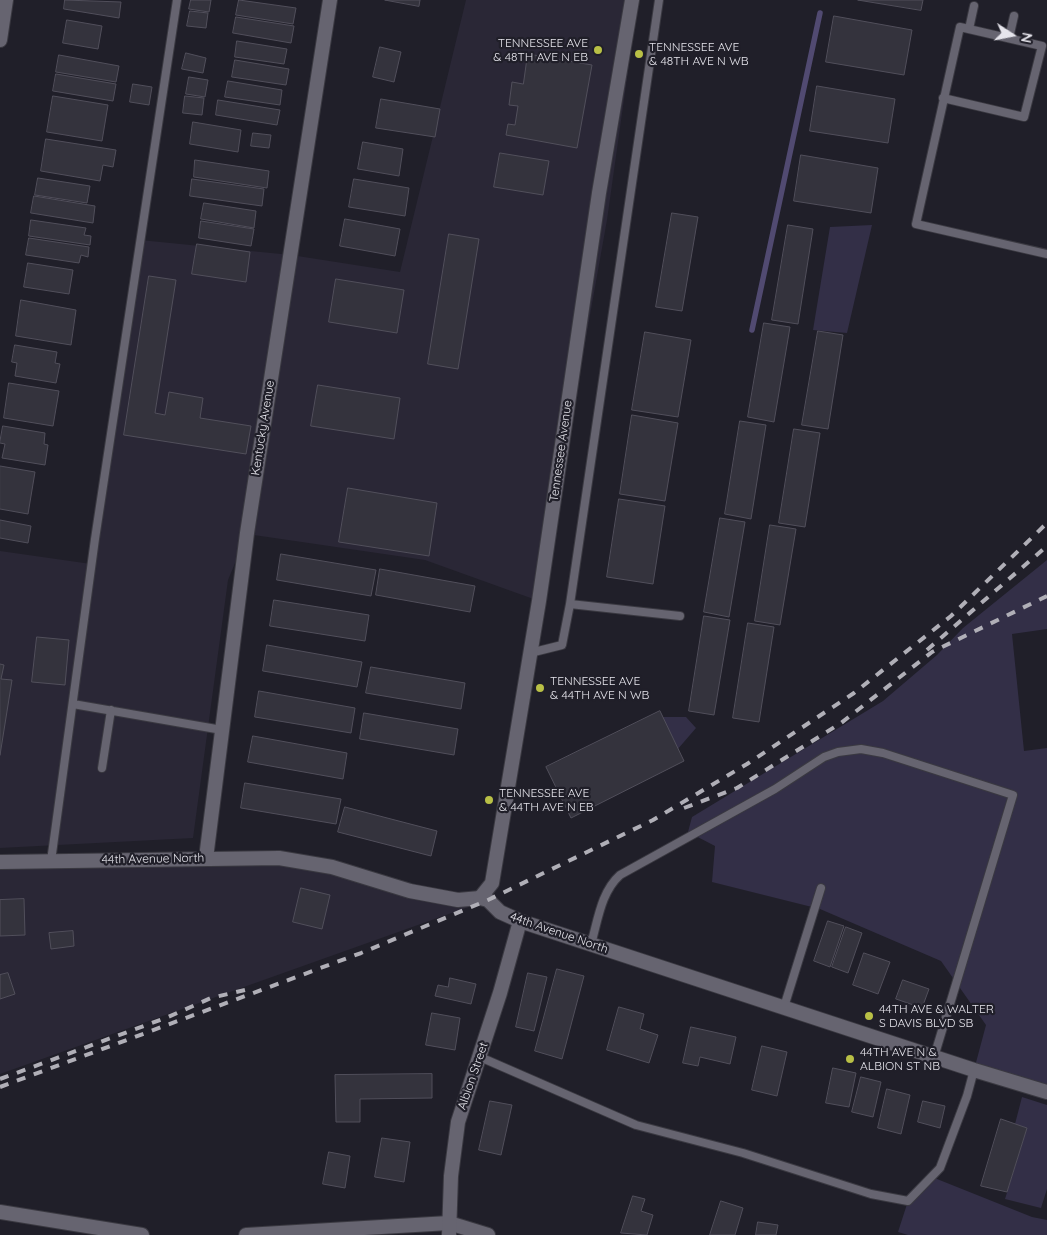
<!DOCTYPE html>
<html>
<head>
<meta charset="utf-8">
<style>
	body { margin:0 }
	#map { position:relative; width:1047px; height:1235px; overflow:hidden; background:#201f29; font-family:Quicksand,sans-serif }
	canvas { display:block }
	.north { position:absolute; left:987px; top:10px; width:50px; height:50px; -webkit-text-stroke:4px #201f29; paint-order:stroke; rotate:101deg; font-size:14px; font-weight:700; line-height:20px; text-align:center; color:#e6e5ec }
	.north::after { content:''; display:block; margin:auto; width:18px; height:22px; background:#e6e5ec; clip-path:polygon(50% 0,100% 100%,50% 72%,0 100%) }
</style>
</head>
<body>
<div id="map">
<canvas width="1047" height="1235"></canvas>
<div class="north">N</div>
</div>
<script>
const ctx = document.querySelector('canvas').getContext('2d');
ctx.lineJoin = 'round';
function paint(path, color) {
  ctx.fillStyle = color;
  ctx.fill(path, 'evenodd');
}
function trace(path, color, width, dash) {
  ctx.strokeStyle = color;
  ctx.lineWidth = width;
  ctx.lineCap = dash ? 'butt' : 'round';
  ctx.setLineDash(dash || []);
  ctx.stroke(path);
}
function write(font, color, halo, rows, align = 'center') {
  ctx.font = font + ' Quicksand,sans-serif';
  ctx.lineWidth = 4.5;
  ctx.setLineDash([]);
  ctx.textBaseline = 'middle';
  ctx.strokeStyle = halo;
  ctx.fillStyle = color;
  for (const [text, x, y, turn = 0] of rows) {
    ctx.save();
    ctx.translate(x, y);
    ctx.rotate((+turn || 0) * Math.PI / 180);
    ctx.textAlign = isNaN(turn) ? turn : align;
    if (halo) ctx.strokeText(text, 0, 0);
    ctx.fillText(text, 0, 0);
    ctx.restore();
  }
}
const built = new Path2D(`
	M466,0H638L607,220L539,601L425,560L247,534L228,580L193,838L0,848V551L91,564L140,240L291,255L400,272Z
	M279,858L410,891L488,900L0,1074V860Z`);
const green = new Path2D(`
	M872,225L847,333L813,330L830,227Z
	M1047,560V629L1012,634L1024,751L1047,748V1092L974,1070L986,1025L941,961L820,909L712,882L715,846L688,832L692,817L883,701L937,655L963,628Z
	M660,717H686L696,728L677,750Z
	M1022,1097L1047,1105V1189L1041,1208L1005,1199L1027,1128L1015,1124Z
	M932,1177L1032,1217L1047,1220V1235H908L898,1232L908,1201Z`);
const stream = new Path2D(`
	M752,330L820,13`);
const building = new Path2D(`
	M65,0L121,2L119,18L64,9Z
	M191,0H211L209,12L189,9Z
	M239,0L296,8L293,24L236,15Z
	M385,0H420L419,6Z
	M858,0H923L921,10Z
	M190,11L208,13L206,28L187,26Z
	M834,16L912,30L904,75L826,62Z
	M236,17L294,26L291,43L233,33Z
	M67,20L102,26L98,49L63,43Z
	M237,41L287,49L284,64L235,57Z
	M380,47L401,52L394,82L373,77Z
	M186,53L206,58L203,73L182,69Z
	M528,54L592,65L577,148L506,135L508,124L515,125L518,106L509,105L512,82L523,84Z
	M59,55L119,66L116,82L56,72Z
	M235,60L289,69L286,85L232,77Z
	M56,74L116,84L113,101L53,91Z
	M189,77L208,80L205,97L186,94Z
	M228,81L282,90L280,105L225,97Z
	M133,84L152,87L149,105L130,102Z
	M817,86L895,99L888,143L810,131Z
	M53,96L108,105L102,141L47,132Z
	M185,96L204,98L202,115L183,113Z
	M381,99L440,109L435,137L376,128Z
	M218,100L280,110L277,125L216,115Z
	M193,122L241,130L238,152L190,144Z
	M253,133L271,135L269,148L251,146Z
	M46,139L116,150L113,167L103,165L100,181L41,171Z
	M363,142L403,149L399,176L358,169Z
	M500,153L549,161L543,195L494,187Z
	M801,155L878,168L871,213L794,201Z
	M195,160L269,171L267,188L194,177Z
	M38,178L90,186L87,203L35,195Z
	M192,179L264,189L262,206L190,196Z
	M354,179L409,188L405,216L349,207Z
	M34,196L95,206L93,223L31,213Z
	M204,203L256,211L254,228L201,219Z
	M672,213L698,217L682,311L656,307Z
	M345,219L400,229L395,256L340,246Z
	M31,220L86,228L84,235L91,236L90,245L29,236Z
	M201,221L254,229L251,246L199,238Z
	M788,225L813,229L798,324L772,320Z
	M449,234L479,239L458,369L428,364Z
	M29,238L89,247L88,257L81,255L79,263L26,255Z
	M197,244L250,252L246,282L192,274Z
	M28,263L73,270L69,294L24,287Z
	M149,276L176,280L155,413L165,415L169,392L203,398L200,418L251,426L246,454L124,435Z
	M336,279L404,290L397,333L329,322Z
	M21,300L76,310L71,345L16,336Z
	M764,323L790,327L774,422L748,417Z
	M818,331L843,335L828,429L802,425Z
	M645,332L691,340L678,417L632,410Z
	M15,345L57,352L55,363L60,364L56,383L15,376L17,363L12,362Z
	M9,383L59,391L53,426L4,418Z
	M318,385L400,398L394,439L311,426Z
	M632,415L678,423L665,501L620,494Z
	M740,421L766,425L751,519L725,514Z
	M3,426L45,433L44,444L48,445L45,465L2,458L5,444L0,443Z
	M794,429L820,433L805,527L779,523Z
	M0,466L35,472L28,514L0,509Z
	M348,488L437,503L429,556L339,542Z
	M619,499L665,506L653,584L607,577Z
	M720,518L745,522L729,617L704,612Z
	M0,520L31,526L28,543L0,538Z
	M770,525L796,529L780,625L755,621Z
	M281,554L376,570L371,596L277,580Z
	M380,569L475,586L470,612L376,595Z
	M274,600L369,615L365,641L270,626Z
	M704,616L730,620L714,715L689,711Z
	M748,623L774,627L759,722L733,718Z
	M37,637L69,640L65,685L32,682Z
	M267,645L362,662L357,687L263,671Z
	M0,664L4,665L1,679L12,680L0,755Z
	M371,667L465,683L461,709L366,693Z
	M259,691L355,708L351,733L255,717Z
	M660,711L684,761L571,818L546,767Z
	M364,713L458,729L454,755L360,739Z
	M253,736L347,753L343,779L248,762Z
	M245,783L341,799L336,824L241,808Z
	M345,807L437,831L431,856L338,832Z
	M301,888L330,895L322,929L293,922Z
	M24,899L25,935L0,936V900Z
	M828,921L844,926L830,967L814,961Z
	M846,927L862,933L848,973L832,967Z
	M73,931L74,946L51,949L49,933Z
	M864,953L890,962L878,994L853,985Z
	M557,969L584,976L562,1059L535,1051Z
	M8,973L15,994L0,999V975Z
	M528,973L547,977L534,1031L516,1027Z
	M450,978L476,984L471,1004L435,996L438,985L448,987Z
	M903,980L929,989L922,1008L896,999Z
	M619,1007L644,1014L640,1029L658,1035L649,1063L607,1050Z
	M432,1013L460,1018L455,1050L426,1045Z
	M691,1027L736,1037L730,1064L700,1057L698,1066L683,1063Z
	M762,1046L787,1052L777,1096L752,1090Z
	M833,1068L856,1073L849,1107L826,1103Z
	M432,1074V1098L360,1099V1122H336L335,1075Z
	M861,1077L881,1082L873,1117L852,1112Z
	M887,1089L910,1095L901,1134L878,1128Z
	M490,1101L512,1105L501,1155L479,1150Z
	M923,1101L945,1106L940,1128L918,1122Z
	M1001,1119L1027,1128L1007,1192L981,1186Z
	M382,1138L410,1142L404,1182L375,1177Z
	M329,1152L350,1156L345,1188L323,1184Z
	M633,1196L645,1199L641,1211L653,1215L647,1235L621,1233Z
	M721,1201L743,1208L735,1235H710Z
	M758,1222L778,1225L776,1235H756Z`);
const service = new Path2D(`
	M659,0L570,604L680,616
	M969,29L974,6
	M1009,38L1014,16
	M943,98L1024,117L1042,46L960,27L916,224L1047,254
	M530,653L562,645L570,604
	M73,704L222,730
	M102,768L111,710
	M51,861L95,539L177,0
	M591,944C598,920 601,892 620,875L775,789L824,757L838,752L861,749L883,753L1013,795L934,1057
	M784,1007L821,888
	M480,1057L636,1125L743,1153L871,1194L908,1201L940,1168L967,1096L974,1070`);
const minor = new Path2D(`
	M0,40L6,0
	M206,858L247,533L330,0
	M0,862L279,858L332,867L410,891L458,900L480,898L488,900L500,912L520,921L974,1070L1047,1092
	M0,1212L142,1235
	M246,1235L449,1223L488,1235`);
const tertiary = new Path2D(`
	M480,898L492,883L539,601L599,193L632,0
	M449,1235L451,1176L458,1122L500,993L520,921`);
const rail = new Path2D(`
	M927,650L1047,546
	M684,808L737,788L841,723L932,652L1047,596
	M0,1079L168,1017L211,998L249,989
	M0,1087L361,953L488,900L653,820L747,764L854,693L951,616L1047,523`);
const markers = [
	[598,50,5,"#b9c046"],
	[639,54,5,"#b9c046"],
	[540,688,5,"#b9c046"],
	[489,800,5,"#b9c046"],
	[869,1016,5,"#b9c046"],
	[850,1059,5,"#b9c046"]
];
const poiNames = [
	["TENNESSEE AVE",588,43,"right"],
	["& 48TH AVE N EB",588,57,"right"],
	["TENNESSEE AVE",649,47],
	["& 48TH AVE N WB",649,61],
	["TENNESSEE AVE",550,681],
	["& 44TH AVE N WB",550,695],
	["TENNESSEE AVE",499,793],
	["& 44TH AVE N EB",499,807],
	["44TH AVE & WALTER",879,1009],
	["S DAVIS BLVD SB",879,1023],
	["44TH AVE N &",860,1052],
	["ALBION ST NB",860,1066]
];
const streetNames = [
	["Kentucky Avenue",263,428,-81],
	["Tennessee Avenue",561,451,-82],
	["44th Avenue North",153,859,-1],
	["44th Avenue North",559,933,19],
	["Albion Street",473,1076,-71]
];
paint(built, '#2a2736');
paint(green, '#332f47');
trace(stream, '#514a71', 5.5);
paint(building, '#34333d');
trace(building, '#514f5b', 1);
trace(service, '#3a3941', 10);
trace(minor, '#3a3941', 16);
trace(tertiary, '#3a3941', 16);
trace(service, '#666470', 8);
trace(minor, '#666470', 14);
trace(tertiary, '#666470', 14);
trace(rail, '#b0afb7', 4, [9, 9]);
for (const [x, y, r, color] of markers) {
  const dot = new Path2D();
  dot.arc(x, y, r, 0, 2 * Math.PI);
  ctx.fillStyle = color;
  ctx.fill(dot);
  trace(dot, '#201f29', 2);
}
write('12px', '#e6e5ec', '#201f29', poiNames, 'left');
write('12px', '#e6e5ec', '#201f29', streetNames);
</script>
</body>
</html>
